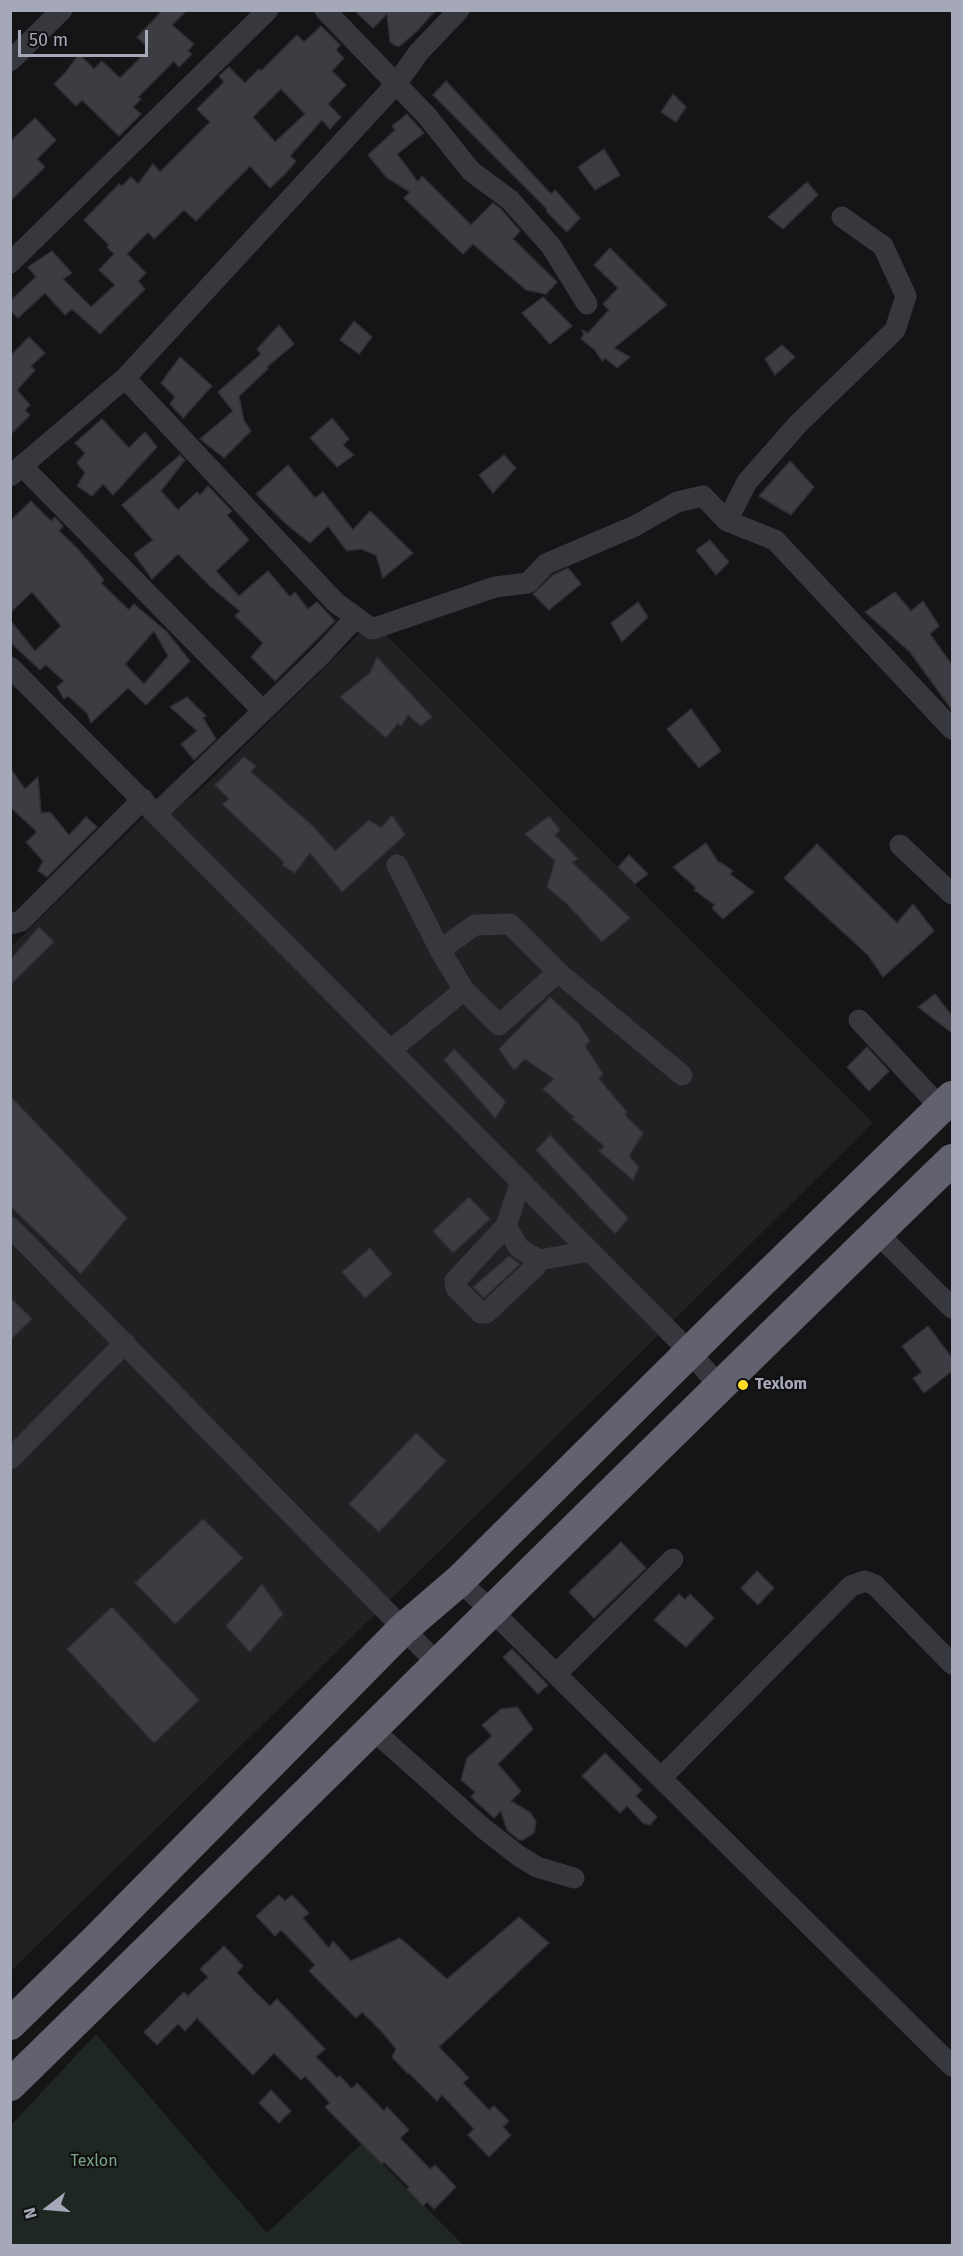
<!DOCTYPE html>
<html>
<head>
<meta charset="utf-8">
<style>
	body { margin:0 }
	#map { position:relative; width:963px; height:2256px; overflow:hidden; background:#151517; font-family:"Fira Sans",sans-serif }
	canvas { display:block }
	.frame { position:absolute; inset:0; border:12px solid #a5a8b8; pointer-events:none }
	.north { position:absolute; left:18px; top:2178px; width:60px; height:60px; -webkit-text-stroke:4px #101012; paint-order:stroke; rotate:254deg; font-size:16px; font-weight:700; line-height:24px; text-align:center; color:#a5a8b8 }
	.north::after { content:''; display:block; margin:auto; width:21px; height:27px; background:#a5a8b8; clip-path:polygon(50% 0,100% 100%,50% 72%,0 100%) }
	.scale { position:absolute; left:18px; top:30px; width:130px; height:27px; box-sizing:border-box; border:3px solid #a5a8b8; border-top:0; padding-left:8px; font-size:18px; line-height:21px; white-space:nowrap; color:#a5a8b8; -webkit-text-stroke:4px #101012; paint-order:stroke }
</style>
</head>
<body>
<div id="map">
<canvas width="963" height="2256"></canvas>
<div class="frame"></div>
<div class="north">N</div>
<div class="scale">50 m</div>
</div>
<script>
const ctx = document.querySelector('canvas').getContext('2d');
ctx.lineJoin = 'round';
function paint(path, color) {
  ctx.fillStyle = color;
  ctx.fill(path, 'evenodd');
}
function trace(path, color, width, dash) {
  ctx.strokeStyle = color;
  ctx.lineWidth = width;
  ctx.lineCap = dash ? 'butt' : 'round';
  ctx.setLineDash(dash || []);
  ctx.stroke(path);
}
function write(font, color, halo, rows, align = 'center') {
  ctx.font = font + ' "Fira Sans",sans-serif';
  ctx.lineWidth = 4.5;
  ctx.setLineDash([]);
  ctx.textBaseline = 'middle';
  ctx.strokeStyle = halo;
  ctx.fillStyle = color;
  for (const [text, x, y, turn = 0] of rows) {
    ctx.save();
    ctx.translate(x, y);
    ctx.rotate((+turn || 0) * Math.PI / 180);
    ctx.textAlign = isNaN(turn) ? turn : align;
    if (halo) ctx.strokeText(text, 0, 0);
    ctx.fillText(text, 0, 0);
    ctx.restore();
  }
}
const built = new Path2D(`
	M372,621L873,1123L506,1486L11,1971V947L144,817L193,797Z`);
const green = new Path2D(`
	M96,2034L267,2233L362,2143L463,2245L11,2246V2125Z`);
const building = new Path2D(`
	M163,10H187L172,25L194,44L188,51L192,54L179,67L174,61L138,97L141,99L133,107L141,114L119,136L82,100L76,106L54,84L66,72L79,54L94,69L102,61L120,78L149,49L137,37Z
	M354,10H436L417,31L400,46H396L390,42L387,14L373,28Z
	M321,26L340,45L336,50L344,58L332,71L346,85L328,104L341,117L330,129L322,120L290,156L296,161L285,174L270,188L250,166L196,221L184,210L154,239L148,232L127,254L146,273L138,281L145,289L100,334L72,309L65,315L45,293L18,318L10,310V301L36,277L28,267L52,251L72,273L63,279L91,307L115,285L99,270L114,254L107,247L109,245L84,220L119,184L122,186L131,177L138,184L153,164L160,172L210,122L197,109L224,82L219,76L229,67L245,83L259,69L261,71L297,35L304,42ZM281,89L305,114L275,142L253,117Z
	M446,81L551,194L555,190L580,218L567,232L547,212L546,208L433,95Z
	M673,94L686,107L676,122L661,112Z
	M407,114L424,133L397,154L418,182L422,176L471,225L493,203L501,209L520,231L513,239L557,282L546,294L526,290L473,244L463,254L404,198L410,192L387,178L368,155L395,130L392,126Z
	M35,118L56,140L37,159L45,167L10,201V142Z
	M604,149L620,175L595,190L578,167Z
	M807,182L818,195L783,229L768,217Z
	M610,248L667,305L614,348L630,357L617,368L605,358L602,361L595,350L581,339L584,334L582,330L588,333L609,310L603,304L618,288L594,265Z
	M543,297L572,326L550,344L522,313Z
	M354,321L372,337L359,354L340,340Z
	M279,325L294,344L267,367L268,369L239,396L244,421L251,431L224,458L200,439L233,411L218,392L261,354L257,349Z
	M29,337L45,353L31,366L35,370L17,390L30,405L25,410L30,415L10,435V356Z
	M782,345L795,357L775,375L765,359Z
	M180,357L212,386L183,418L170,404L175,397L161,383Z
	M332,418L349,439L343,445L354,455L337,467L310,438Z
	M102,419L129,448L145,432L157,447L113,495L103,484L92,496L77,486L85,473L77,463L85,453L75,443Z
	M180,455L185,460L161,491L178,510L197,492L200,495L208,486L232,511L227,515L249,540L216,571L239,596L268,571L290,597L295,592L308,609L317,602L335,621L275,681L251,657L263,643L235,616L240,611L211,587L178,554L152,579L134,554L153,540L122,505Z
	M504,455L516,468L493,493L479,475Z
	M790,461L814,487L791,515L759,496Z
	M288,465L315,498L323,492L353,530L370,511L413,553L383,578L376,555L361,549L347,551L328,526L310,543L286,524L256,494Z
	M31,501L51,521L55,517L63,526L59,531L78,549L104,580L101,583L129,610L134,604L167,632L190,661L146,705L128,688L91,723L87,713L68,696L64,699L57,687L64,681L46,665L40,670L10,642V620L35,651L61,626L32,592L10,613V521ZM154,631L168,656L144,684L125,664Z
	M710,540L729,562L716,575L696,550Z
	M568,568L581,584L549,610L533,594L553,575Z
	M895,592L911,611L923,601L939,626L930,634L952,665V710L910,652L865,612Z
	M638,602L648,617L622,642L611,623Z
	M377,657L432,717L421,726L408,715L401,726L398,723L386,738L340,697L370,673Z
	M187,697L206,716L203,718L216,739L194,760L181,744L197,731L170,707Z
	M691,709L721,751L699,768L667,729Z
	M244,757L256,766L251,772L314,827L335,851L369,820L381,828L392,815L405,835L342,892L310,853L295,873L282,865L284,862L222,804L229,799L215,785Z
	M10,768L25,789L38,777L41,813L50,812L69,835L86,817L97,827L47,877L38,871L43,861L26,842L37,832L10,807Z
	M549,816L560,830L555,835L578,859L572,862L630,918L602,942L568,905L547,887L555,861L525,834Z
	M706,843L718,862H720L733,871L730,874L754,892L723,919L712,908L715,905L694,890L696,888L673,867Z
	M817,844L897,923L913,904L934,931L883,977L868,955L784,878Z
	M629,855L648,874L635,884L618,867Z
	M39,927L54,942L10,985V960Z
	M935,994L952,1016V1033L918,1007Z
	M550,997L579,1024L590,1041L585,1046L603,1074L599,1079L627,1112L625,1115L643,1133L629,1156L639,1167L633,1180L599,1151L604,1146L572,1119L574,1117L543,1089L554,1079L525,1059L514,1070L499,1049Z
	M867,1047L889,1071L869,1091L847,1067Z
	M454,1049L506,1102L495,1118L444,1060Z
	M10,1096L127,1218L81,1274L10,1206Z
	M550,1135L628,1218L615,1234L536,1150Z
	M469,1197L490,1219L453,1253L433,1231Z
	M370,1248L392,1274L365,1298L342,1272Z
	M509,1256L520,1264L484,1298L473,1287Z
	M10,1297L32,1319L10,1340Z
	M928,1326L952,1358V1371L924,1393L913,1378L922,1372L902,1346Z
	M416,1433L446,1461L379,1532L349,1504Z
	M203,1519L243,1558L175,1624L135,1583Z
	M621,1542L646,1568L594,1618L569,1592Z
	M757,1571L774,1588L758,1605L741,1588Z
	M262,1584L283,1614L250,1652L226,1626Z
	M679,1594L685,1600L690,1594L714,1618L686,1647L654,1620Z
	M112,1607L199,1700L154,1743L67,1649Z
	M512,1649L548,1685L538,1694L503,1657Z
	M517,1707L533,1729L498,1764L521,1791L511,1801L531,1813L536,1822L534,1833L523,1840H519L507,1830L501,1811L494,1818L471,1797L475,1792L461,1780L467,1758L492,1736L482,1725L501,1709Z
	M605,1753L642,1790L636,1796L657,1817L650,1825L643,1823L627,1806L620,1813L582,1776Z
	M279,1895L285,1901L292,1895L309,1913L303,1918L329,1948L333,1941L351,1961L400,1938L447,1979L519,1917L549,1943L439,2047L469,2078L463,2083L489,2110L494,2106L509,2121L503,2127L511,2135L489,2157L468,2135L474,2129L442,2095L437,2101L409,2073L408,2074L392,2057L396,2049L383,2033L362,2012L356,2018L309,1971L315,1965L294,1943L281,1930L275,1936L256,1916Z
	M224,1946L243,1966L237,1973L256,1993L270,2006L277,1999L325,2049L316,2057L337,2078L340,2076L352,2089L357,2083L384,2111L387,2107L409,2130L400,2138L430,2169L435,2165L456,2187L434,2209L427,2202L423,2206L407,2189L409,2187L384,2162L382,2164L325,2107L330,2103L305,2076L301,2080L274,2053L253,2075L197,2018L185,2031L178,2024L157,2045L144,2032L184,1992L188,1996L208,1977L200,1969Z
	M271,2090L291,2111L279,2123L259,2103Z`);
const minor = new Path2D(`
	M325,10L427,116L471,171L510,200L551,246L587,304
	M10,61L62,10
	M10,263L268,10
	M125,378L335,602L372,629L495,587L528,583L546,564L635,526L677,502L703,496L727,521L775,540L952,729
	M23,467L262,710
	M10,476L125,378L396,84L419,52L459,10
	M727,521L747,482L798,424L895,330L906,296L883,246L842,217
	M10,667L690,1352L720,1387
	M157,813L321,655L355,618
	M900,845L952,894
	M10,924L21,921L143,799
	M440,950L475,925L510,924L558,972L682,1075
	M464,990L499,1025L558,972
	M859,1020L941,1108
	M391,1050L464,990L440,950L397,865
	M521,1181L506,1226L519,1248L539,1260L590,1251
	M506,1226L455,1281L456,1288L481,1313H486L535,1267L539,1260
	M10,1227L438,1664
	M877,1233L952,1308
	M10,1459L125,1343
	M459,1581L491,1610L952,2066
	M556,1674L673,1559
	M373,1730L483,1828L519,1856L537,1867L574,1878
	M661,1778L851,1586L865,1581L875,1585L952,1664`);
const highway = new Path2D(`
	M10,2024L96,1940L403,1629L459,1581L724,1318L952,1097
	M10,2085C325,1777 636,1466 952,1160`);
const markers = [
	[743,1385,6,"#ffdb25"]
];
const poiNames = [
	["Texlom",755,1385]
];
const parkNames = [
	["Texlon",94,2162]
];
paint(built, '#212124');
paint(green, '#1e2721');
paint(building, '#3c3c42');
trace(building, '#2f2f33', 1.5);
trace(minor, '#37373e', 21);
trace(highway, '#61626d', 32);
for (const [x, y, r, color] of markers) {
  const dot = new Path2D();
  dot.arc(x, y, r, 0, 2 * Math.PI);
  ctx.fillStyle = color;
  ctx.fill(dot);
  trace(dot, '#101012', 2);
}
write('bold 16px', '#a5a8b8', '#101012', poiNames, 'left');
write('16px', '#7ba585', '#101012', parkNames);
</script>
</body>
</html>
